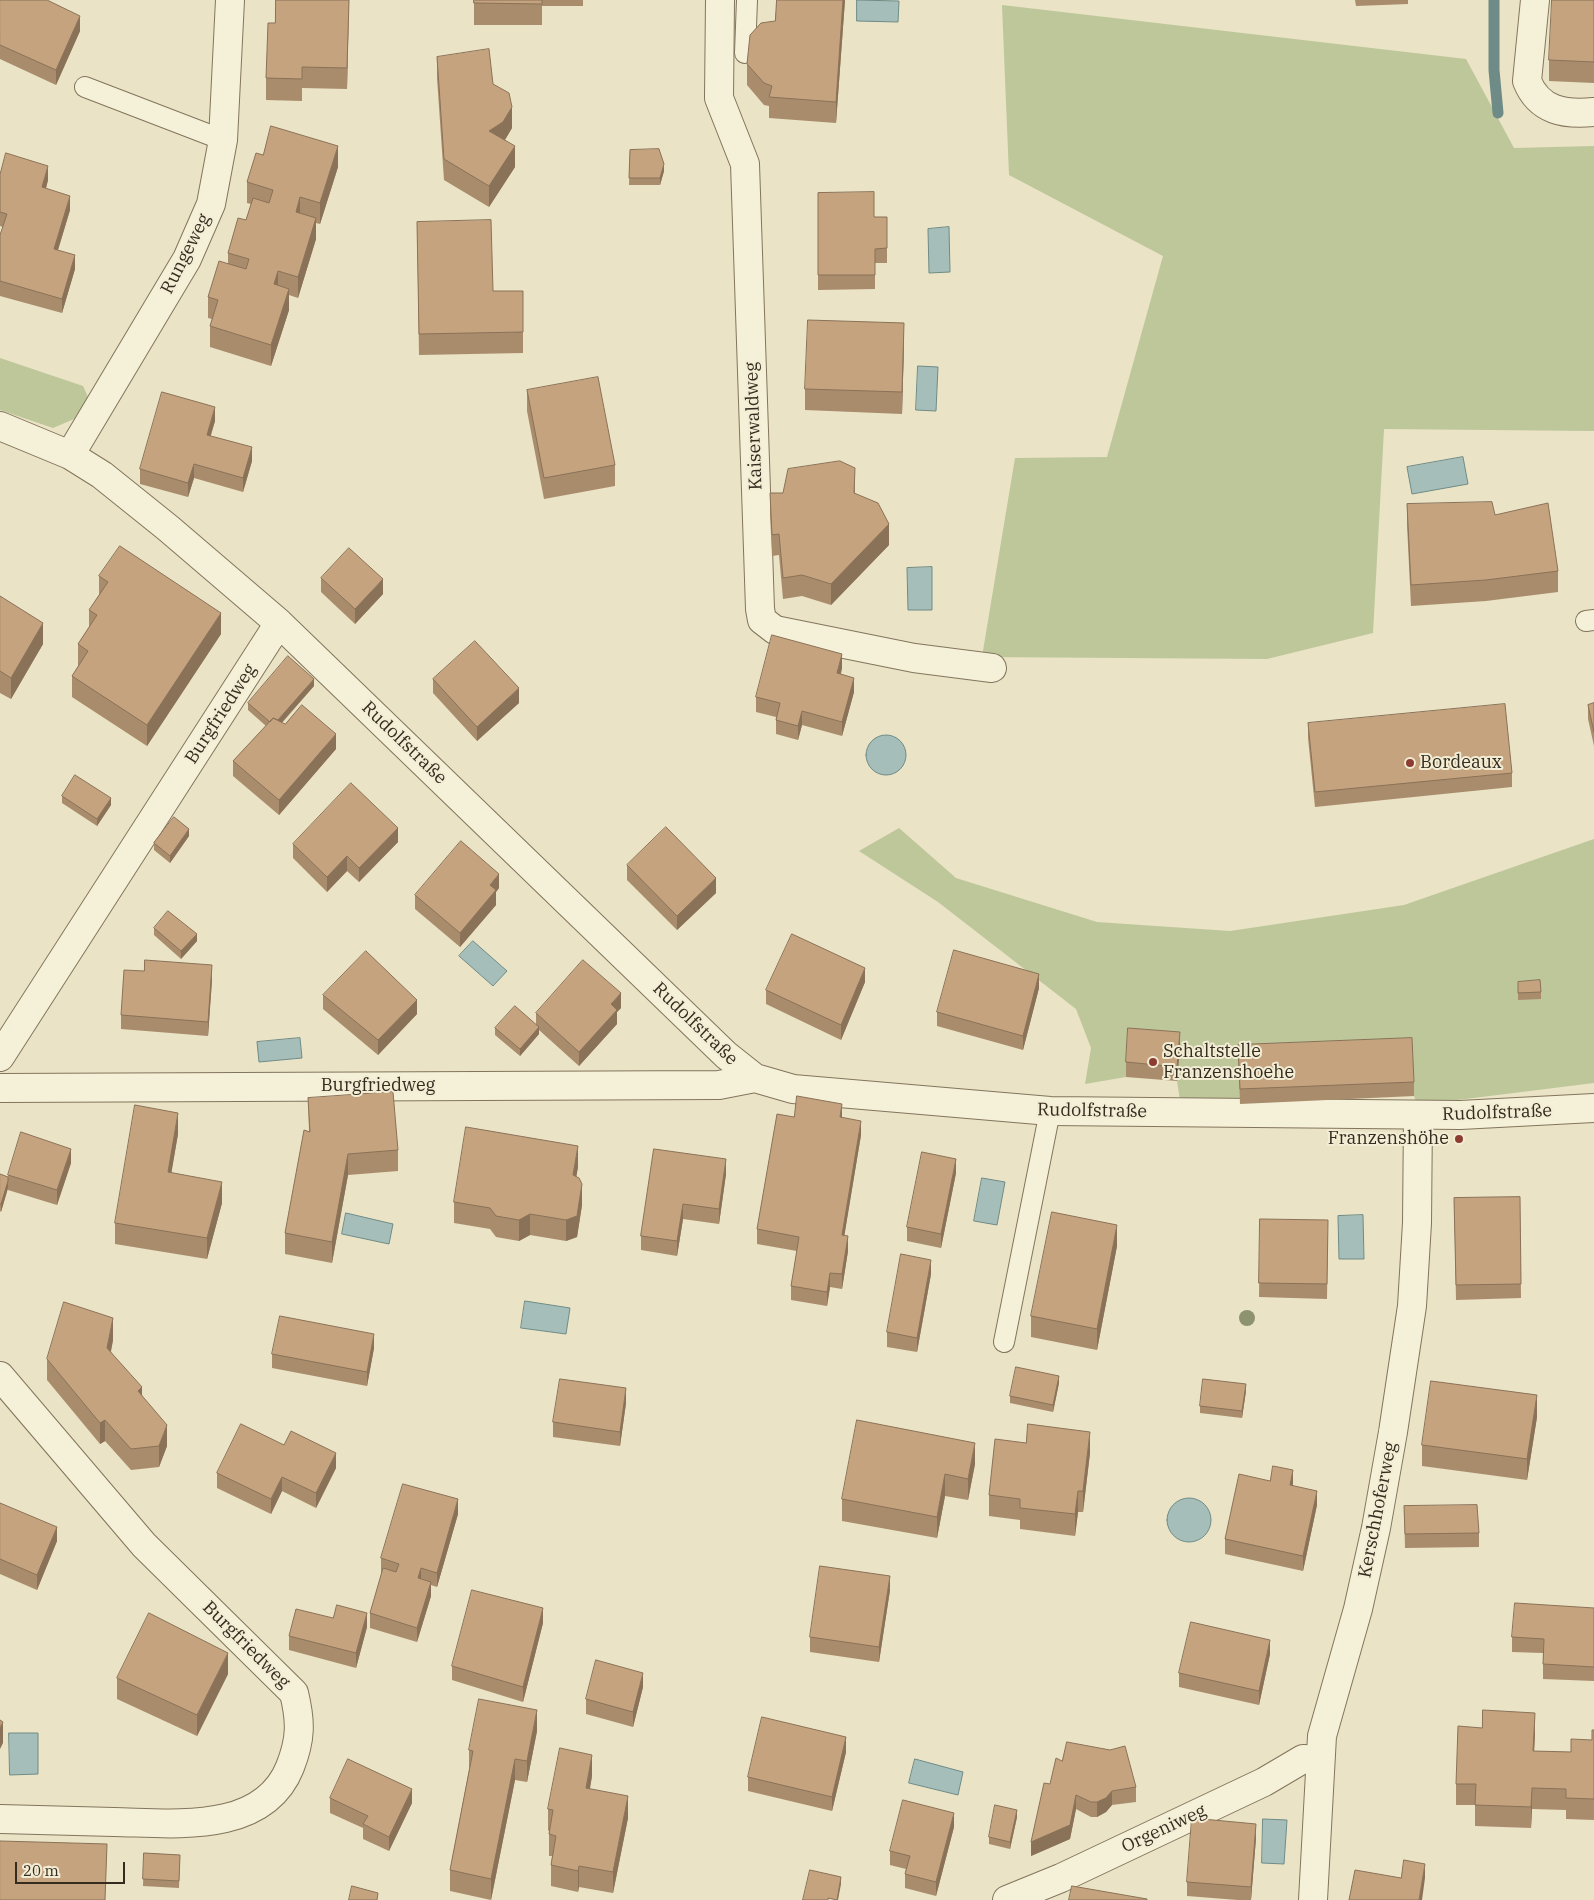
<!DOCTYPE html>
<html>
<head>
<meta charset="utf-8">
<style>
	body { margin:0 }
	#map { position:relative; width:1594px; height:1900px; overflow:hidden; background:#eae3c5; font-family:"IBM Plex Serif",serif }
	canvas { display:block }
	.scale { position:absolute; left:15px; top:1862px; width:110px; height:22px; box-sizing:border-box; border:2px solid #352c1f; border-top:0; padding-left:6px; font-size:15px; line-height:18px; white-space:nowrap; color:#352c1f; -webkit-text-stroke:4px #f2edd4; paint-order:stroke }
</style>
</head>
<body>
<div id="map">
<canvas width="1594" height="1900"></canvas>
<div class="scale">20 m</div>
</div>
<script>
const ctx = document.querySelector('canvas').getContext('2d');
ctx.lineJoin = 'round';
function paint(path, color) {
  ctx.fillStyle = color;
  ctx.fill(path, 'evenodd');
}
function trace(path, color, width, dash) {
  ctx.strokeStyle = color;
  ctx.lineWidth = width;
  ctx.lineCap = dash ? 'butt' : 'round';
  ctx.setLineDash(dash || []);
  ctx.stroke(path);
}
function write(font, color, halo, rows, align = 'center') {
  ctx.font = font + ' "IBM Plex Serif",serif';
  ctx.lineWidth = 4;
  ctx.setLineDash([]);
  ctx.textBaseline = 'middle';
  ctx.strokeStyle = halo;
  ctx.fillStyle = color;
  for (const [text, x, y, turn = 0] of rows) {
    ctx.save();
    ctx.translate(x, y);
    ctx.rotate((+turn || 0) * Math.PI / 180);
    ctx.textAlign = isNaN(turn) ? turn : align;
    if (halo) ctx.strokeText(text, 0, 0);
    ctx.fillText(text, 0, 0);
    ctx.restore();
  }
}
const green = new Path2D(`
	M1002,5L1466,59L1514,148L1594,146V431L1384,429L1373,633L1267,659L982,657L1015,458L1107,457L1163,256L1009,175Z
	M0,358L83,386L88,397L74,419L53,428L0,410Z
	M899,828L956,878L1097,922L1230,931L1404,905L1594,839V1083L1417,1105L1414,1096L1412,1053L1240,1104L1180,1100L1177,1081L1180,1047L1128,1043L1126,1077L1085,1084L1091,1048L1076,1009L938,902L859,851Z`);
const water = new Path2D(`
	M857,0L899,1L898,22L857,21Z
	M949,227L950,272L929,273L928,229Z
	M918,366L938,367L936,411L916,410Z
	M1463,457L1468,484L1412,494L1407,467Z
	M932,567V610H908L907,568Z
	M866 755a20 20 0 1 1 40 0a20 20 0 1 1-40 0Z
	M473,941L507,971L493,986L459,956Z
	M300,1038L302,1058L259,1062L257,1042Z
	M982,1178L1005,1182L997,1225L974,1221Z
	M346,1213L393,1224L389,1244L342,1234Z
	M1363,1215L1364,1259H1339L1338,1216Z
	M525,1301L570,1308L566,1334L521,1328Z
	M1167 1520a22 22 0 1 1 44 0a22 22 0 1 1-44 0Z
	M9,1733H38V1774L10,1775Z
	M915,1759L963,1772L958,1795L909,1783Z
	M1263,1819L1287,1820L1284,1864L1262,1863Z`);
const stream = new Path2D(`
	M1494,0V70L1498,113`);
const lane = new Path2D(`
	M745,53L747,0
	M85,87L223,140
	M1586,621L1594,620
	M1004,1342L1050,1111`);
const street = new Path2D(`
	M720,0L719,98L745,164L760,609L762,620L775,630L914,658L992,668
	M1535,0L1527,81C1539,111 1565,115 1594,112
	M0,426L70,455L102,475L168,528L279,623L726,1055L755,1078L793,1089L1050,1111L1460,1115L1594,1108
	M70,455L187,259L211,204L223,140L230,0
	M0,1057L279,623
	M0,1088L719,1085L755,1078
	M0,1376L144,1545L294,1693C301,1722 301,1739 290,1767C263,1835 173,1823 114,1822C76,1821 38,1820 0,1819
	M1007,1900L1061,1878L1264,1782L1303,1759L1320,1760
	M1313,1900L1322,1736L1358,1609L1376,1528L1393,1432L1412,1306L1417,1223L1418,1115`);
const trees = [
	[1247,1318]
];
const wall = new Path2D(`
	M0,0L80,31L56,85L0,59Z
	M349,0L347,89L302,88V101L266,100V78L275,23Z
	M474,0H583V6H542V25H474Z
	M777,0H845L836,123L769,118V106L764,105L747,85V64L775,21Z
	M1355,0H1408V4L1356,6Z
	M1594,0V83L1549,81V60Z
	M437,57L493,84L512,128L505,140L515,167L489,207L444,180L437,78Z
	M630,150L664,171L660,185H629Z
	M263,155L338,167L320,224L316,223V239L298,298L289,295V310L271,366L210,347V326L212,319L208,318V297L228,263V253L246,220L251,204L247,203V182Z
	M0,175L48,180L46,189L70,210L58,250L75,269L62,313L0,296V235L3,227L0,226Z
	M818,193L874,217H887V263H875V289L818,290Z
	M417,222L493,291H523V353L419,355Z
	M904,344L902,414L805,410V389Z
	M527,390L615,465V486L544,499L527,411Z
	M215,421L210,436L252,461L243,492L194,478L188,497L140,484V469Z
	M770,493L855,494L889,545L831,605L802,596L783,599L779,555L772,556L770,514Z
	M1407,504L1495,515L1558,571V592L1486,601L1411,606L1407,525Z
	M99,576L221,634L147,746L72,697V676L78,666V644L89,627V610L99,595Z
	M321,578L383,594L355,624L321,592Z
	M0,596L43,644L11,699L0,693Z
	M842,668L841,674L854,692L842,736L802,725L798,740L776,734V717L756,712V697Z
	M433,679L519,703L477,741L433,693Z
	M314,686L282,723L336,749L279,815L233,776V761L266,726L248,710V703Z
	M1594,703V746L1588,719V705Z
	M1308,723L1512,773V787L1315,807L1308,738Z
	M62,796L111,805L97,826L62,803Z
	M189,836L170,863L154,850V843Z
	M398,842L359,882L347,871L327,892L293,858V844Z
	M627,865L716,893L677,930L627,880Z
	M499,888L496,892V905L460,947L415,909V895Z
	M154,928L197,941L181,959L154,935Z
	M212,980L208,1036L121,1029V1015Z
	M865,982L841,1040L766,1004V990Z
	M1518,982L1541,992V999L1518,1000Z
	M1039,988L1023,1050L937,1026V1012Z
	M323,995L417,1014L378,1055L323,1009Z
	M621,1008L617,1012V1024L579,1066L539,1030V1034L520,1056L495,1035V1028L536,1025V1013Z
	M1238,1045L1414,1082V1096L1240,1104Z
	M1180,1047L1177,1081L1126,1077V1062Z
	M308,1098L398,1150V1171L348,1175L332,1263L285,1254V1233L309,1131Z
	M794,1117L842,1118L861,1135L844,1236L848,1251L842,1289L830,1287L827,1306L791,1300V1286L797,1251L757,1244V1229Z
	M178,1134L171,1173L222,1203L207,1259L115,1244V1223Z
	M654,1149L726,1174L719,1224L683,1219L677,1256L641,1250V1236Z
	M71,1163L57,1205L8,1190V1188L1,1212L0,1211V1174L8,1177V1175Z
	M578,1167L576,1177L582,1205L577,1237L566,1241L530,1235L519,1241L496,1237L490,1229L454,1223V1202Z
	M956,1173L941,1248L907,1241V1227Z
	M1520,1197L1521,1298L1456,1300L1454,1198Z
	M1260,1219L1328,1235L1327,1299L1259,1297Z
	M1117,1246L1097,1350L1031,1337V1316Z
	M931,1274L917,1352L887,1347V1332Z
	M113,1340L111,1352L142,1395L167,1446L159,1467L131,1470L105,1441L100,1444L47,1380V1359Z
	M374,1348L367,1386L272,1368V1354Z
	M1059,1383L1053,1412L1010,1403V1396Z
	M1246,1391L1242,1418L1200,1413V1406Z
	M626,1403L620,1446L553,1437V1422Z
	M1537,1417L1527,1480L1422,1466V1445Z
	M284,1445L336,1468L316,1508L282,1491L271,1514L217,1488V1473Z
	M1090,1453L1083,1512H1078L1075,1536L1020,1529V1520L989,1516V1495Z
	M975,1464L968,1500L945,1496L937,1538L842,1521V1499Z
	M1270,1481L1293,1485L1317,1505L1303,1571L1225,1554V1539Z
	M0,1503L57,1541L37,1590L0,1574Z
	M1404,1506L1479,1533V1547L1405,1548Z
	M458,1514L437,1587L431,1585V1596L417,1642L370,1628V1613L382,1573H381V1558Z
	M890,1590L879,1662L810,1652V1637Z
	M1594,1608V1681L1543,1679V1653L1512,1652V1637Z
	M333,1618L367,1627L356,1668L289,1650V1636Z
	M543,1623L523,1702L452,1680V1666Z
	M1270,1654L1259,1705L1179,1687V1673Z
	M228,1674L197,1736L117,1699V1678Z
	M643,1687L633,1727L586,1714V1699Z
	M1594,1730V1820L1566,1819V1810L1532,1809L1531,1828L1475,1826V1805H1456V1784L1535,1734L1534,1751L1571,1752L1592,1740Z
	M537,1731L527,1782L515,1780L491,1900L450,1891V1870L469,1770V1750Z
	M846,1752L832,1811L748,1791V1777Z
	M592,1776L590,1789L628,1818L613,1893L579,1887L578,1892L551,1886V1865L552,1856H549V1831L548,1830V1809Z
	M1050,1784L1136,1787V1802L1112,1805L1106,1812L1097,1817H1091L1076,1809L1070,1839L1031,1856Z
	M330,1798L412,1803L389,1851L363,1839V1828L330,1813Z
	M1017,1817L1010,1849L989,1844V1837Z
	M954,1827L936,1896L905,1888V1874L906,1869L890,1865V1851Z
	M1256,1838L1251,1900H1238L1187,1896V1882Z
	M144,1853L180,1855L179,1888L143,1886Z`);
const shadedWall = new Path2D(`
	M349,0L347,89V68Z
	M843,0H845L836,123V102Z
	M80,16V31L56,85V70Z
	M512,107V128L503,143L489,131Z
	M338,146V167L320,224V203Z
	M515,146V167L489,207V186Z
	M664,164V171L660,185V178Z
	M48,166V180L42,202V187Z
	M70,196V210L54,263V249Z
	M300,197V218L296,212Z
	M316,218V239L298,298V277Z
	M75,255V269L62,313V299Z
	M278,271V292L274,284Z
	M289,289V310L271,366V345Z
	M904,323V344L902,414V392Z
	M215,407V421L207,449V435Z
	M252,447V461L243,492V478Z
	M194,464V478L188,497V483Z
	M855,468V489L854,514V493Z
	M889,524V545L831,605V584Z
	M383,579V594L355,624V609Z
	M221,613V634L147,746V725Z
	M43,623V644L11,699V678Z
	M842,654V668L837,687V673Z
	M854,678V692L842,736V722Z
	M314,679V686L273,732V725Z
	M519,688V703L477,741V727Z
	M802,711V725L798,740V726Z
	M336,734V749L279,815V800Z
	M111,798V805L97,826V819Z
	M398,828V842L359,882V868Z
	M189,829V836L170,863V856Z
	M347,856V871L327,892V877Z
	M499,874V888L496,892V905L460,947V933L490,885Z
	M716,878V893L677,930V916Z
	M197,934V941L181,959V951Z
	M212,965V980L208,1036V1022Z
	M865,968V982L841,1040V1025Z
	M1039,974V988L1023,1050V1036Z
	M621,993V1008L617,1012V1024L579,1066V1052L611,1004Z
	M417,1000V1014L378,1055V1040Z
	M539,1027V1034L520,1056V1049Z
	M1180,1032V1047L1177,1081V1067Z
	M842,1104V1119L840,1117Z
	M178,1113V1134L168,1193V1172Z
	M861,1121V1135L842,1250V1235Z
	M578,1146V1167L573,1196V1175Z
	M71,1149V1163L57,1205V1190Z
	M348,1154V1175L332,1263V1242Z
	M726,1159V1174L719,1224V1209Z
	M956,1159V1173L941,1248V1234Z
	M8,1181V1188L1,1212V1204Z
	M222,1182V1203L207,1259V1238Z
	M582,1184V1205L577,1237L566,1241V1220Z
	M683,1204V1219L677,1256V1241Z
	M530,1214V1235L519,1241V1220Z
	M1117,1225V1246L1097,1350V1329Z
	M848,1236V1251L842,1289V1274Z
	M931,1260V1274L917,1352V1338Z
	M830,1273V1287L827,1306V1292Z
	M113,1318V1340L107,1369V1348Z
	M374,1334V1348L367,1386V1372Z
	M1059,1376V1383L1053,1412V1405Z
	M1246,1384V1391L1242,1418V1411Z
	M142,1387V1409L138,1391Z
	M626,1388V1403L620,1446V1432Z
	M1537,1395V1417L1527,1480V1459Z
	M105,1420V1441L100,1444V1423Z
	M167,1425V1446L159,1467V1446Z
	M1090,1432V1453L1083,1512V1491Z
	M975,1443V1464L968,1500V1479Z
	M336,1453V1468L316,1508V1493Z
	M1293,1470V1484L1290,1499V1485Z
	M945,1474V1496L937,1538V1517Z
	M282,1477V1491L271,1514V1499Z
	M1078,1491V1512L1075,1536V1514Z
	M1317,1491V1505L1303,1571V1556Z
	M458,1499V1514L437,1587V1573Z
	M57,1527V1541L37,1590V1575Z
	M421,1568V1583L418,1578Z
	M890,1576V1590L879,1662V1647Z
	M431,1582V1596L417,1642V1628Z
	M543,1608V1623L523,1702V1687Z
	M367,1613V1627L356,1668V1653Z
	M1270,1640V1654L1259,1705V1691Z
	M228,1653V1674L197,1736V1715Z
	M643,1673V1687L633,1727V1712Z
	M537,1710V1731L527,1782V1761Z
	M1535,1713V1734L1533,1772V1751Z
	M3,1722V1743L0,1749V1728Z
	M846,1737V1752L832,1811V1797Z
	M592,1755V1776L586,1809V1788Z
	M515,1759V1780L491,1900V1879Z
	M1532,1788V1809L1531,1828V1807Z
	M412,1789V1803L389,1851V1837Z
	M1112,1791V1805L1106,1812L1097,1817V1802Z
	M1076,1795V1809L1070,1839L1031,1856V1842Z
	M628,1796V1818L613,1893V1872Z
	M1017,1810V1817L1010,1849V1842Z
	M954,1813V1827L936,1896V1882Z
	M1256,1824V1838L1251,1900V1887Z
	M1425,1864V1878L1422,1900H1419Z
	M579,1866V1887L578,1892V1871Z
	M841,1877V1884L838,1900H837Z`);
const building = new Path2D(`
	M0,0H47L80,16L56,70L0,45Z
	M276,0H349L347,68L302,67V79L266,78L268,23H275Z
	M474,0H542V4L474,3Z
	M777,0H843L836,102L769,97L772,86L764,83L747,64L750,35L761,23L775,21Z
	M1552,0H1594V62L1549,60Z
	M489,49L493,84L509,93L512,107L503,122L489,131L515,146L489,186L444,159L437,57Z
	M271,126L338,146L320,203L300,197L296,212L316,218L298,277L278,271L274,284L289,289L271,345L210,326L218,300L208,297L219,261L246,269L249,259L228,253L238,218L246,220L253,198L269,203L273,190L247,182L256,153L263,155Z
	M659,149L664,164L660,178H629L630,150Z
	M6,153L48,166L42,187L70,196L54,249L75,255L62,299L0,281V235L7,214L0,212V175Z
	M874,192V217H887V248L875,249V275H818V193Z
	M491,220L493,291H523V332L419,334L417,222Z
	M808,320L904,323L902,392L805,389Z
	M598,377L615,465L544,478L527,390Z
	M162,392L215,407L207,435L252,447L243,478L194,464L188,483L140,469Z
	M840,461L855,468L854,493L878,503L889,524L831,584L802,575L783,578L779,534L772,535L770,493H783L788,469Z
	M1492,502L1495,515L1548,503L1558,571L1486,580L1411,585L1407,504Z
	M120,546L221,613L147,725L72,676L88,651L78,644L97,615L89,610L108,582L99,576Z
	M349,548L383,579L355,609L321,578Z
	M0,596L43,623L11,678L0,671Z
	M772,635L842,654L837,673L854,678L842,722L802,711L798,726L776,720L780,703L756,697Z
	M475,641L519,688L477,727L433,679Z
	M288,656L314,679L278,720L273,718L270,722L248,703Z
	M1594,703V732L1588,705Z
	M1505,704L1512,773L1315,792L1308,723Z
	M302,705L336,734L279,800L233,761L273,718L285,724Z
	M75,775L111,798L97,819L62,796Z
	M351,783L398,828L359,868L347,856L327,877L293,844Z
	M174,817L189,829L170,856L154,843Z
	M666,827L716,878L677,916L627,865Z
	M461,841L499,874L490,885L496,890L460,933L415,895Z
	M168,911L197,934L181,951L154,928Z
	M792,934L865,968L841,1025L766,990Z
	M954,950L1039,974L1023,1036L937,1012Z
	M366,951L417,1000L378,1040L323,995Z
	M145,960L212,965L208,1022L121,1015L124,970L144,971Z
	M583,960L621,993L611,1004L617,1010L579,1052L536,1013Z
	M1540,980L1541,992L1518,993V982Z
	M515,1006L539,1027L520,1049L495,1028Z
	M1128,1028L1180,1032L1177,1067L1126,1062Z
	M1412,1038L1414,1082L1240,1089L1238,1045Z
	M393,1092L398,1150L348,1154L332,1242L285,1233L304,1130L310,1132L308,1098Z
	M797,1096L842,1104L840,1117L861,1121L842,1235L848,1236L842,1274L830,1273L827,1292L791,1286L799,1237L757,1229L777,1114L794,1117Z
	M135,1105L178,1113L168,1172L222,1182L207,1238L115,1223Z
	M466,1127L578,1146L573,1175L579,1178L582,1184L577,1216L566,1220L530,1214L519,1220L496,1216L490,1208L454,1202Z
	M21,1132L71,1149L57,1190L8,1175Z
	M654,1149L726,1159L719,1209L683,1204L677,1241L641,1236Z
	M922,1152L956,1159L941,1234L907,1227Z
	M0,1174L8,1177V1181L1,1204H0Z
	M1520,1197L1521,1284L1456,1285L1454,1198Z
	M1052,1212L1117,1225L1097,1329L1031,1316Z
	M1260,1219L1328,1220L1327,1284L1259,1283Z
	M901,1254L931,1260L917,1338L887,1332Z
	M64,1302L113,1318L107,1348L142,1387L138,1391L167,1425L159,1446L131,1449L105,1420L100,1423L47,1359Z
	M280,1316L374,1334L367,1372L272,1354Z
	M1016,1367L1059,1376L1053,1405L1010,1396Z
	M560,1379L626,1388L620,1432L553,1422Z
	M1203,1379L1246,1384L1242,1411L1200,1406Z
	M1431,1381L1537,1395L1527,1459L1422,1445Z
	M857,1420L975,1443L968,1479L945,1474L937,1517L842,1499Z
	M241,1424L284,1445L291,1431L336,1453L316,1493L282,1477L271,1499L217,1473Z
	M1028,1424L1090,1432L1083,1491H1078L1075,1514L1020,1508V1499L989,1495L995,1439L1026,1443Z
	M1273,1466L1293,1470L1290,1485L1317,1491L1303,1556L1225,1539L1239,1474L1270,1481Z
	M403,1484L458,1499L437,1573L421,1568L418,1578L431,1582L417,1628L370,1613L383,1568L396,1572L399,1564L381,1558Z
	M0,1503L57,1527L37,1575L0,1559Z
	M1477,1505L1479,1533L1405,1534L1404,1506Z
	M820,1566L890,1576L879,1647L810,1637Z
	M472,1590L543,1608L523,1687L452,1666Z
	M1515,1603L1594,1608V1667L1543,1664L1544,1639L1512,1637Z
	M337,1605L367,1613L356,1653L289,1636L296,1609L333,1618Z
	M149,1613L228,1653L197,1715L117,1678Z
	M1191,1622L1270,1640L1259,1691L1179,1673Z
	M596,1660L643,1673L633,1712L586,1699Z
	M479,1699L537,1710L527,1761L515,1759L491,1879L450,1870L473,1751L469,1750Z
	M1483,1710L1535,1713L1533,1751L1571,1752V1739L1592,1740V1730H1594V1799L1566,1798V1789L1532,1788L1531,1807L1475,1805L1476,1784H1456L1458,1726L1482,1728Z
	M762,1717L846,1737L832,1797L748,1777Z
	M0,1720L3,1722L0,1728Z
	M1067,1742L1110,1750L1125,1746L1136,1787L1112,1791L1106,1798L1097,1802H1091L1076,1795L1070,1825L1031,1842L1044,1783L1050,1784L1056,1758L1062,1761Z
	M560,1748L592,1755L586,1788L628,1796L613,1872L579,1866L578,1871L551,1865L556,1836L549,1834L553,1810L548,1809Z
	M348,1759L412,1789L389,1837L363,1824L368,1816L330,1798Z
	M903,1800L954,1813L936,1882L905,1874L910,1856L890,1851Z
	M995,1805L1017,1810L1010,1842L989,1837Z
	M1192,1818L1256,1824L1251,1887L1187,1882Z
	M0,1841L107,1844L105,1900H0Z
	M144,1853L180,1855L179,1881L143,1879Z
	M1404,1860L1425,1864L1419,1900H1349L1355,1870L1401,1878Z
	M810,1870L841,1877L837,1900L828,1898V1900H803Z
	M352,1886L378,1893L377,1900H349Z
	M1072,1886L1147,1899V1900H1069Z`);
const markers = [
	[1410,763,5,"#8d3c32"],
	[1153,1062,5,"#8d3c32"],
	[1459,1139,5,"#8d3c32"]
];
const streetNames = [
	["Rungeweg",186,254,-63],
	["Kaiserwaldweg",754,426,-92],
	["Burgfriedweg",221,714,-57],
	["Rudolfstraße",404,743,44],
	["Rudolfstraße",695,1024,44],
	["Burgfriedweg",378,1086],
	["Rudolfstraße",1092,1111,1],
	["Rudolfstraße",1497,1113,-2],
	["Kerschhoferweg",1378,1510,-79],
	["Burgfriedweg",246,1645,45],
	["Orgeniweg",1164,1829,-25]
];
const poiNames = [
	["Bordeaux",1420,763],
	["Schaltstelle",1163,1052],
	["Franzenshoehe",1163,1073],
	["Franzenshöhe",1449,1139,"right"]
];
paint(green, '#bdc79a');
paint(water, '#a6beb9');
trace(water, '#6e8b87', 1);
trace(stream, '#6e8b87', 11);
trace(lane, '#83755d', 22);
trace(street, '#83755d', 30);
trace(lane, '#f5f0d8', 20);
trace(street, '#f5f0d8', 28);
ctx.fillStyle = '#8d926f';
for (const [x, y] of trees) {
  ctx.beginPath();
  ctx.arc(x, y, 8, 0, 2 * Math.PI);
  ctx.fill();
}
paint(wall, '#a98c6c');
paint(shadedWall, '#8a7258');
paint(building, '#c5a37e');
trace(building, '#8a7258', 1);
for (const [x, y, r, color] of markers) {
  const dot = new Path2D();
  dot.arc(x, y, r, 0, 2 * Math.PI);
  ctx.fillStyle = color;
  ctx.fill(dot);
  trace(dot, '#f2edd4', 2);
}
write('18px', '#352c1f', '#f2edd4', streetNames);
write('18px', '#352c1f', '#f2edd4', poiNames, 'left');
</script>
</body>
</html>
